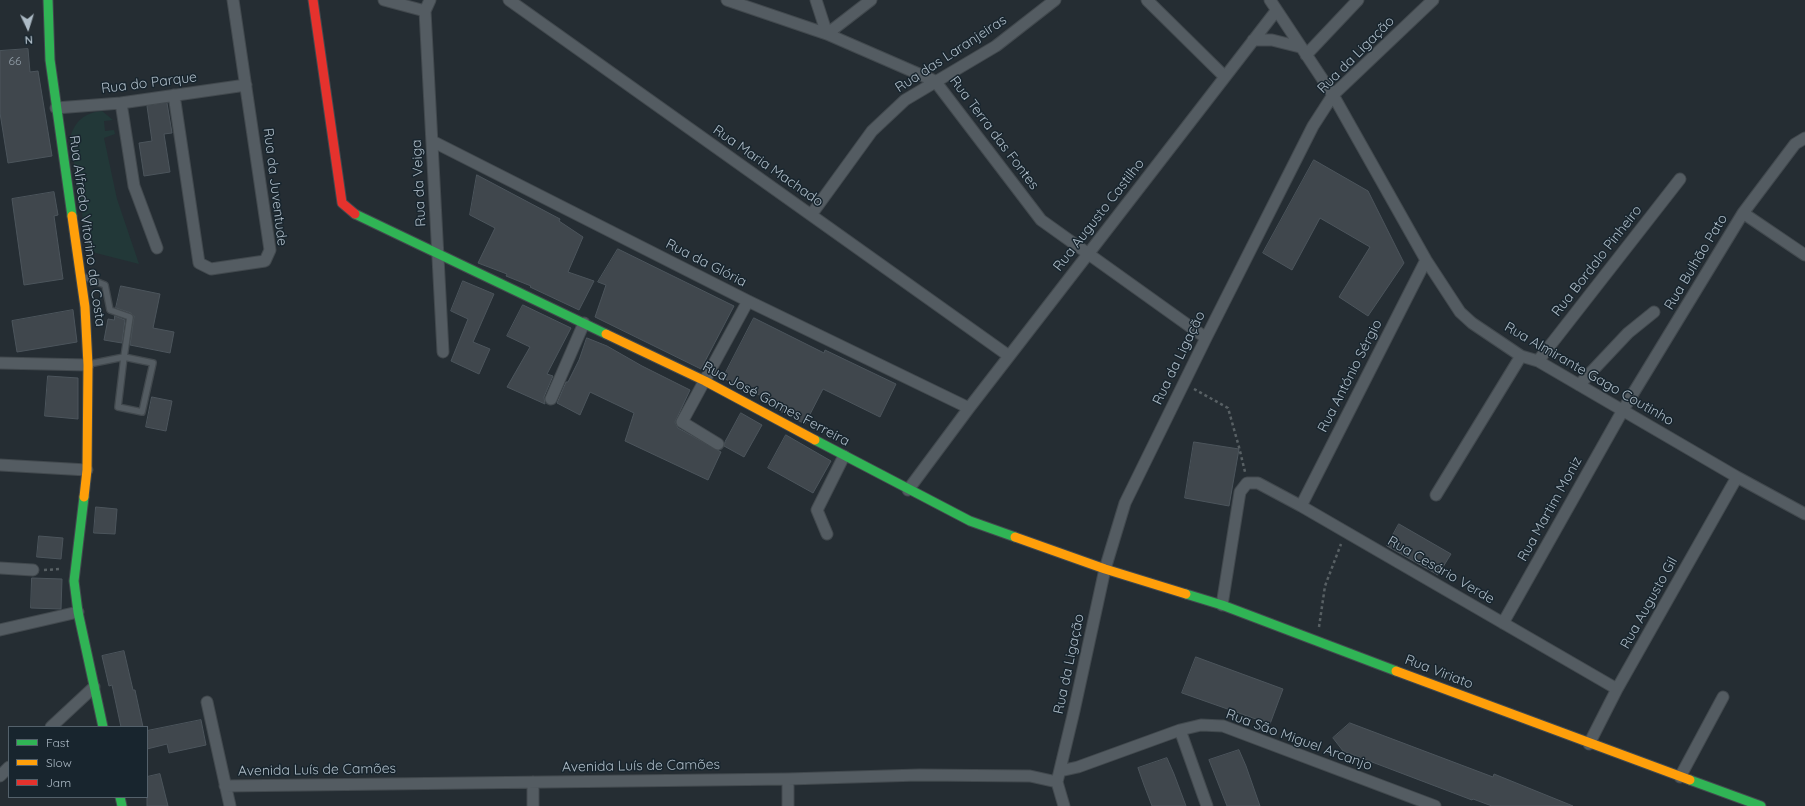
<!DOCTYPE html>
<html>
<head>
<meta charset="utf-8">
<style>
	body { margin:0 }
	#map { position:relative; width:1805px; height:806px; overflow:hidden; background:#252d33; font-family:Quicksand,sans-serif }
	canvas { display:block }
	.legend { position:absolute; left:8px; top:726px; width:140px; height:72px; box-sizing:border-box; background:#18252e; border:1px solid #54616b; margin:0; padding:5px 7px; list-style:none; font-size:12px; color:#adbbc6 }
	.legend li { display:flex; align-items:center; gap:8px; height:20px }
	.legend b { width:20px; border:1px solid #54616b }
	.north { position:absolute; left:8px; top:8px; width:40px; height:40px; -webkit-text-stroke:3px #18252e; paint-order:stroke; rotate:176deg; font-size:11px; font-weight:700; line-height:16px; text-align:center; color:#adbbc6 }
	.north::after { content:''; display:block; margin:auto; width:14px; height:18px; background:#adbbc6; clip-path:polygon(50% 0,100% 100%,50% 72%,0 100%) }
</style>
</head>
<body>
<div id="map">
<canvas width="1805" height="806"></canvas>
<ul class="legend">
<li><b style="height:5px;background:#30b455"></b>Fast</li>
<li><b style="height:5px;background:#ff9f0a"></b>Slow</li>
<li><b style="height:5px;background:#e5322d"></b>Jam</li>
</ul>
<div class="north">N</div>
</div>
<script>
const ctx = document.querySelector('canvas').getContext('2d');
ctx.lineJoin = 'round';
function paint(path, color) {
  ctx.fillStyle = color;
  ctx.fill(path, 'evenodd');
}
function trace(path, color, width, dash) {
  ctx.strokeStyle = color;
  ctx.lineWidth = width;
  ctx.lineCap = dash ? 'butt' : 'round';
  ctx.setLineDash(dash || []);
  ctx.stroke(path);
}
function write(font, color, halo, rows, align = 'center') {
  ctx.font = font + ' Quicksand,sans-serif';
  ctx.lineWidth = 3;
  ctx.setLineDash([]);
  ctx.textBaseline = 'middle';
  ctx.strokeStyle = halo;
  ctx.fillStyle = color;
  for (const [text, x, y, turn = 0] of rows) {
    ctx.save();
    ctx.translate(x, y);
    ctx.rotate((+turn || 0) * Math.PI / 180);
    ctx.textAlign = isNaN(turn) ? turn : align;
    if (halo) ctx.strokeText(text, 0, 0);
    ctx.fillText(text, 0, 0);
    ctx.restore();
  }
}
const green = new Path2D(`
	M102,111L113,120L104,121L105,131L114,130L115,134L104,138L117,199L139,264L88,251L70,138C75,121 84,113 102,111Z`);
const building = new Path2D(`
	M28,49L30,72L38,71L52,156L8,163L0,113V51Z
	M167,103L172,133L164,134L170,172L144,176L139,143L152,141L147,106Z
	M1314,160L1368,191L1404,263L1368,316L1339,297L1370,247L1320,218L1292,270L1263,253Z
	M477,175L560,219L559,221L583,237L568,272L594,281L579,310L530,287L531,286L506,276L507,274L478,263L495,228L470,215Z
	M54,192L58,215L54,216L63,279L24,285L12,199Z
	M618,249L734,306L701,369L595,317L606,285L598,282Z
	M463,281L494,294L473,342L490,349L479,374L451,361L468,319L451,311Z
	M121,286L160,294L153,328L174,332L170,353L130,345L134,316L131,313L116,308Z
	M523,305L571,328L547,374L553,376L544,397L545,404L507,387L530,347L507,336Z
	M73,310L77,342L17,352L12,321Z
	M115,316L125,320L122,343L104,340L108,319L114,320Z
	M754,318L824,353L825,350L896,384L880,417L823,389L805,424L780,411L783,406L723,378Z
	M587,338L607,346L642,366L690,390L675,422L678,428L721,452L708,480L625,441L634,413L590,392L580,415L557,403L566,382H568L579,360Z
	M48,376L78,378V419L45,416Z
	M152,397L172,401L166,431L146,427Z
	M741,413L762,425L744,457L724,446L725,442Z
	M786,435L831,461L813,493L768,468Z
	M1194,442L1239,449L1229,506L1185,498Z
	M96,507L117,509L115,534L94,533Z
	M1399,524L1451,554L1438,575L1387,546Z
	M39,536L63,538L61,559L37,557Z
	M32,578L62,579L61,609L31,608Z
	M124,651L133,690H135L143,727H121L112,685L109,686L102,656Z
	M1196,657L1283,689L1270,724L1182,693Z
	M201,720L206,745L169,753L167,744L147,749V731Z
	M1350,723L1493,777L1494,774L1573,806H1492L1473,799L1472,800L1343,751L1333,738Z
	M1239,750L1246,766L1260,806H1227L1209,760Z
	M1167,758L1174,774L1186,806H1152L1144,785L1138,768Z
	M160,774L168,806H147V777Z`);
const path = new Path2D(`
	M1194,389L1228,408L1239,447L1245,472
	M44,570L61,569
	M1319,627L1325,586L1341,544`);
const lane = new Path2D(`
	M82,276L105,285L110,310L130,317L124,357L89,364
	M124,357L153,363L142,412L118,407Z`);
const street = new Path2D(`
	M384,0L425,11
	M430,0L425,11L443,352
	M509,0L1009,356
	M727,0L827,34L935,81L1041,220L1206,338
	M816,0L827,34L871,0
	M1147,0L1225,77
	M1270,0L1333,95L1426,260L1460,312L1472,323L1521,356L1538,361L1737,477L1805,514
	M1253,40H1272L1300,47
	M1306,55L1358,0
	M174,95L199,263L211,269L265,261L270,250L233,0
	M121,103L134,186L157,248
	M56,108L121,103L246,85
	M432,141L748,301L969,408
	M1743,213L1805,255
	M811,215L872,131L905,100L996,46L1055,0
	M1538,361L1680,179
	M0,363L88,365
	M1579,385L1628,333L1654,312
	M551,399L584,323
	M718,444L682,422L748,301
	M0,465L87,470
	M908,490L969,408L1276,11
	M1436,495L1521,356
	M1301,506L1426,260
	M827,534L817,510L844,456
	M0,568L33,570
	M1222,605L1240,492L1247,483H1258L1301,506L1617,689
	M1503,623L1623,410L1743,213L1795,144L1805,138
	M0,630L78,612
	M207,702L230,806
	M51,727L94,687
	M1180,730L1207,806
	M1589,744L1617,689L1737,477
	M1060,771L1078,767L1180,730L1201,725L1223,726L1435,806
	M0,776L9,767
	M1680,777L1723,697
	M788,779V806
	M533,782V806
	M1057,782L1074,711L1105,569L1125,503L1206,338L1313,126L1333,95L1433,0
	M1057,782L1064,806
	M225,786L788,779L919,775L1030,776L1057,782`);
const fast = new Path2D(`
	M48,0L50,60L72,216
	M355,214L606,334
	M815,440L970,521L1015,537
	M84,497L74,581L78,612L103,727
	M1186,594L1222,605L1396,671
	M1690,780L1761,806
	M120,797L122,806`);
const slow = new Path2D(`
	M72,216L85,307L88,365L87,470L84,497
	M606,334L705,381L815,440
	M1015,537L1105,569L1186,594
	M1396,671L1690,780`);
const jam = new Path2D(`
	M313,0L342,203L355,214`);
const numberNames = [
	["66",15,61]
];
const streetNames = [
	["Rua das Laranjeiras",951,54,-33],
	["Rua da Ligação",1356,55,-45],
	["Rua do Parque",149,83,-7],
	["Rua Terra das Fontes",994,133,53],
	["Rua Maria Machado",768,166,35],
	["Rua da Veiga",419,183,-93],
	["Rua da Juventude",275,187,83],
	["Rua Augusto Castilho",1099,215,-52],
	["Rua Alfredo Vitorino da Costa",87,231,82],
	["Rua Bordalo Pinheiro",1597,261,-52],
	["Rua Bulhão Pato",1696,262,-59],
	["Rua da Glória",706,263,27],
	["Rua da Ligação",1179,358,-64],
	["Rua Almirante Gago Coutinho",1589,374,30],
	["Rua António Sérgio",1350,376,-63],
	["Rua José Gomes Ferreira",776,404,28],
	["Rua Martim Moniz",1550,509,-61],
	["Rua Cesário Verde",1441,570,30],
	["Rua Augusto Gil",1649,603,-61],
	["Rua da Ligação",1069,664,-78],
	["Rua Viriato",1439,672,21],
	["Rua São Miguel Arcanjo",1299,740,20],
	["Avenida Luís de Camões",641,766,-1],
	["Avenida Luís de Camões",317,770,-1]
];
paint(green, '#223838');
paint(building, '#40474d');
trace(building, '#4c555c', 1);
trace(lane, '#42494e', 8);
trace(street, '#42494e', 13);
trace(fast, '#42494e', 11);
trace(slow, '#42494e', 11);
trace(jam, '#42494e', 11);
trace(path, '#586064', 2.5, [3, 3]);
trace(lane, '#545c62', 5.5);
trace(street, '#545c62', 11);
trace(fast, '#30b455', 9);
trace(slow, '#ff9f0a', 9);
trace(jam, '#e5322d', 9);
write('12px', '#929ea8', null, numberNames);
write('14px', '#adbbc6', '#18252e', streetNames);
</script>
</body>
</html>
